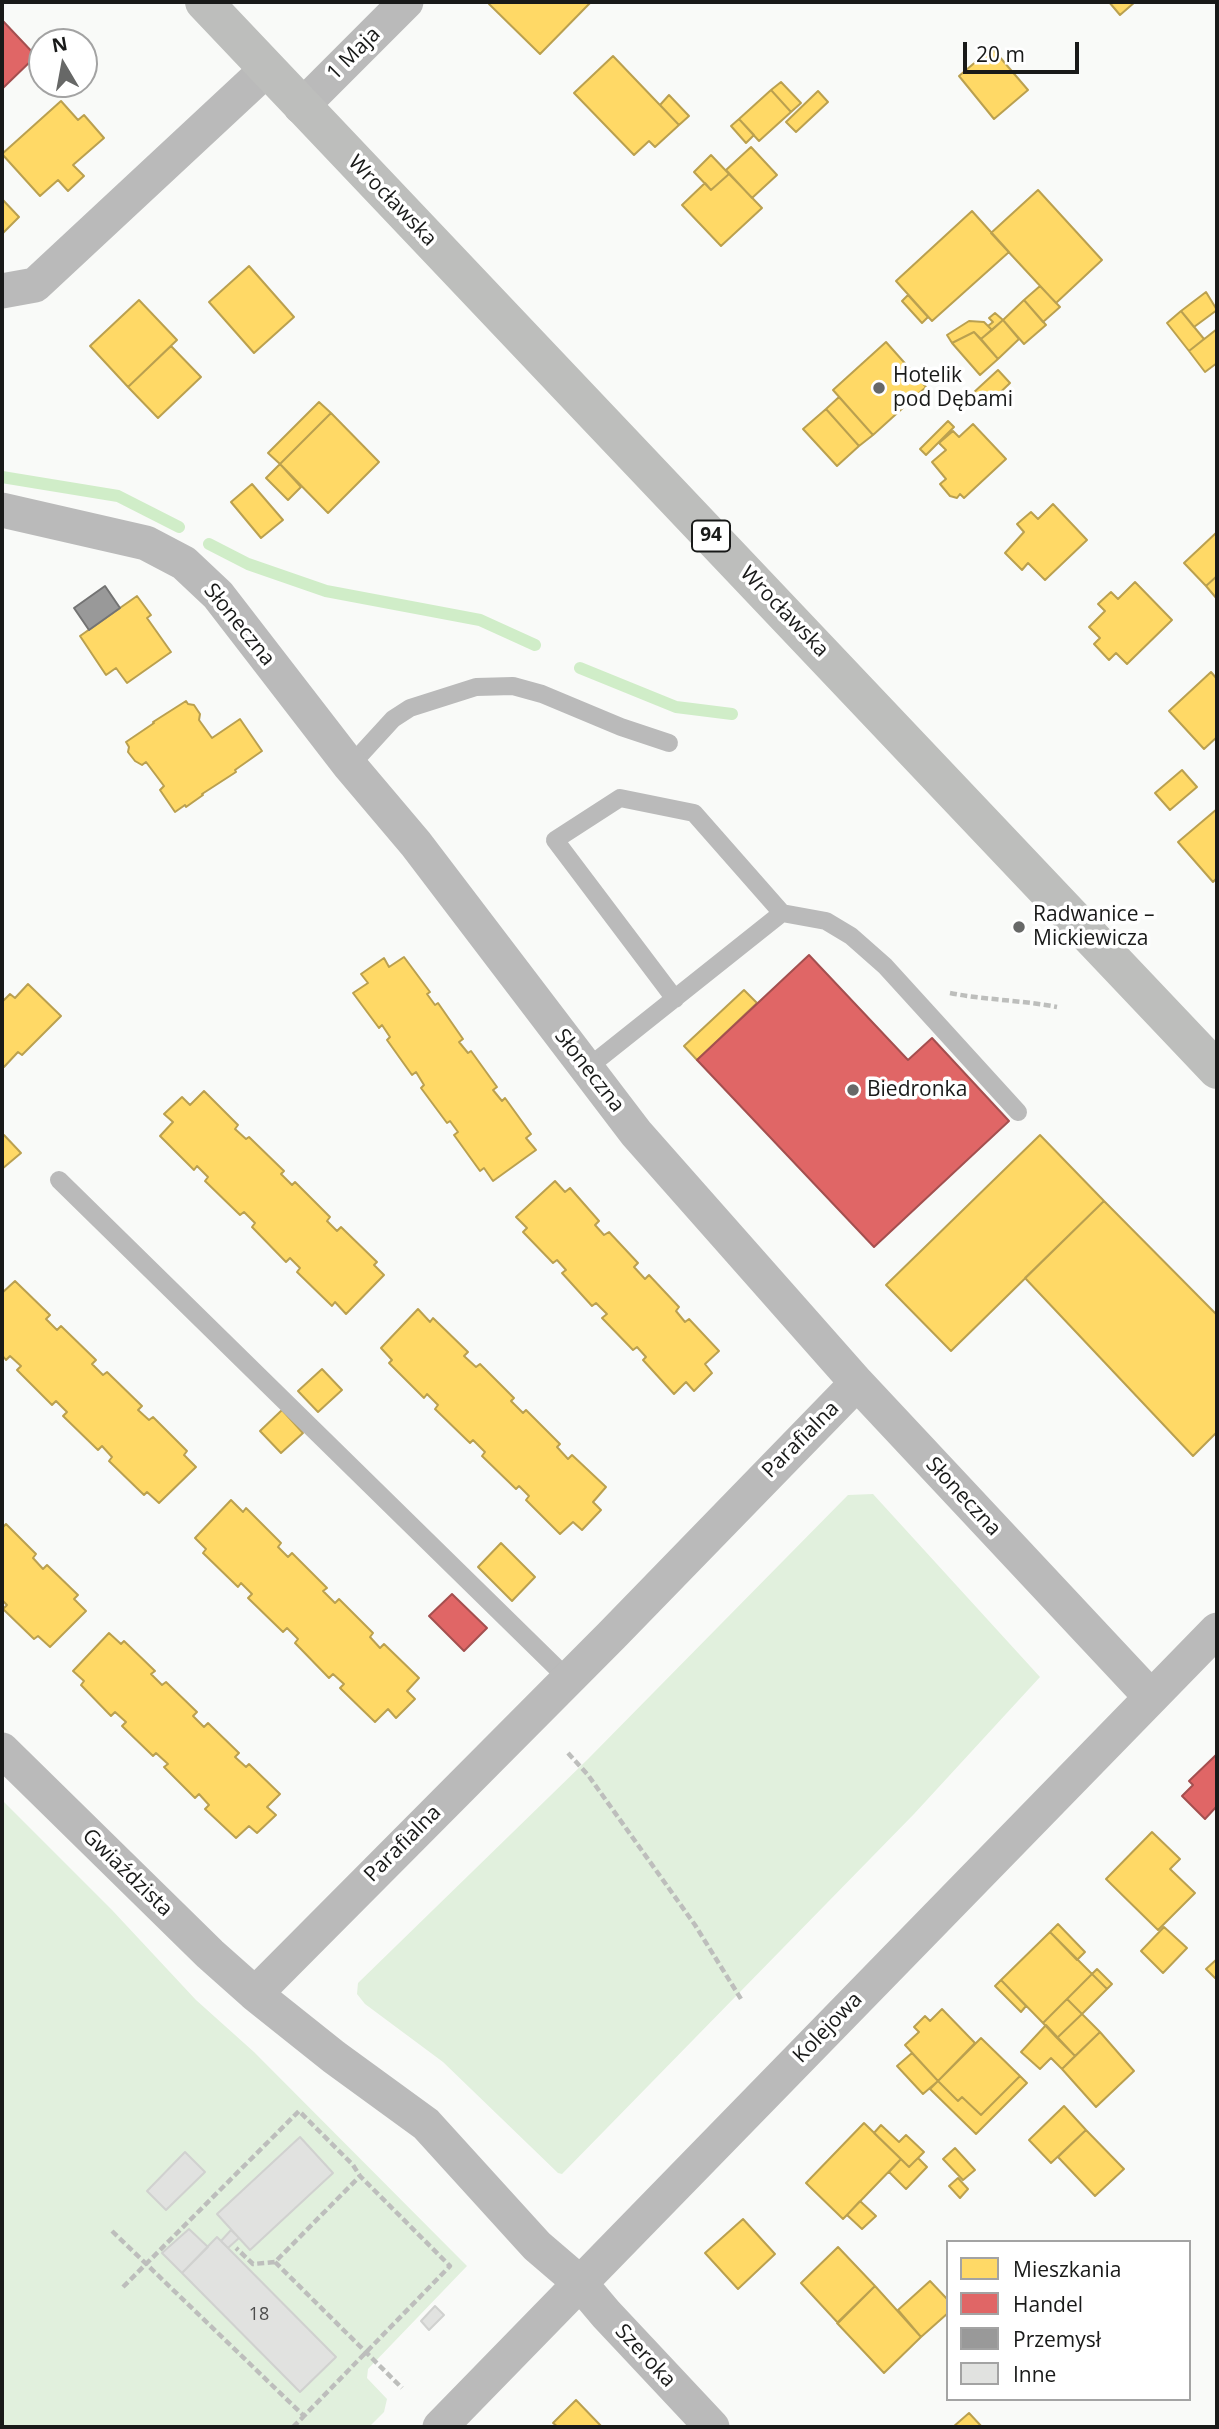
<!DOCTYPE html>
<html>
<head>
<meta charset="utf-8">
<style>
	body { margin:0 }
	#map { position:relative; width:1219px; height:2429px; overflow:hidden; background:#f9faf8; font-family:"Open Sans",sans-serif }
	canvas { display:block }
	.frame { position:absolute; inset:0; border:4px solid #191a19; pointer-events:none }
	.legend { position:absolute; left:946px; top:2240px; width:245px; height:161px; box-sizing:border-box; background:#fff; border:2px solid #a3a3a3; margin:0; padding:9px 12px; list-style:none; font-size:21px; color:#191a19 }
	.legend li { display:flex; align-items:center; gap:14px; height:35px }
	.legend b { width:35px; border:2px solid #a3a3a3 }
	.north { position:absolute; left:28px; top:28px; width:70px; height:70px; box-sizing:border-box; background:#fff; border:2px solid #a3a3a3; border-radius:50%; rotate:350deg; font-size:19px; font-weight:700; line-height:28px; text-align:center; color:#191a19 }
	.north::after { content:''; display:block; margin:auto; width:24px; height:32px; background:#676867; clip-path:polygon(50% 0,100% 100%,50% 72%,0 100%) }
	.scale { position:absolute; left:963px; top:42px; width:116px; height:32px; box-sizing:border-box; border:4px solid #191a19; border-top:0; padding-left:9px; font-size:21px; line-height:24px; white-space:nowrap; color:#191a19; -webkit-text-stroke:5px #fff; paint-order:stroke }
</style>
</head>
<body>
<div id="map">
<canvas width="1219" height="2429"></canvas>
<div class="frame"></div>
<ul class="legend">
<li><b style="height:19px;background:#ffd966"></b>Mieszkania</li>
<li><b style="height:19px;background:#e06666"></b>Handel</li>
<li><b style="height:19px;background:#999"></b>Przemysł</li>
<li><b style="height:19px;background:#e1e2e0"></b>Inne</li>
</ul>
<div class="north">N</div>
<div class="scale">20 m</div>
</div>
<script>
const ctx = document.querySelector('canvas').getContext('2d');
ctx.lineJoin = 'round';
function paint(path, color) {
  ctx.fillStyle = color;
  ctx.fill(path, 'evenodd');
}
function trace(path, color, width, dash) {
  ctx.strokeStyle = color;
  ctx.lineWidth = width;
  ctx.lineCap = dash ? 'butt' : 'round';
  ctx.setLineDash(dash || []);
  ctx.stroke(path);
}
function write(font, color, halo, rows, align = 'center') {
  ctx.font = font + ' "Open Sans",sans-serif';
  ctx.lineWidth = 7;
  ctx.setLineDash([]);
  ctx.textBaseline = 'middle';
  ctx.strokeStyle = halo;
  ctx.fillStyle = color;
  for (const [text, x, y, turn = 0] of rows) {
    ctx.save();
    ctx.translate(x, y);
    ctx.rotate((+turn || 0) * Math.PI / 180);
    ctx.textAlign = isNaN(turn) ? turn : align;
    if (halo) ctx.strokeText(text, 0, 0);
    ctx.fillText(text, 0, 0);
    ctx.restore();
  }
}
const green = new Path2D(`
	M873,1494L1040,1677L914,1814L562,2174L558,2173L443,2062L365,2004L357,1994L358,1983L588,1759L848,1495Z
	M2,1800L112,1910L196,2000L254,2052L467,2266L368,2369L367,2378L387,2399L384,2412L369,2427H2Z`);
const homes = new Path2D(`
	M492,2H591L540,54L489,4Z
	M1109,2H1135L1120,15Z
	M992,48L1028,90L994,119L959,76Z
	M613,56L679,125L655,147L649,141L634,155L574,93Z
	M781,82L801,103L791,112L771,90Z
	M771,90L791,112L759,141L739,119Z
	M818,91L828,102L796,132L786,122Z
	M669,95L689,116L679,125L660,105Z
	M61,101L78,120L84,115L104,138L73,165L84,176L68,191L58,180L40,196L2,154Z
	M739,119L754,135L746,143L731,126Z
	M751,147L777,175L752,198L726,170Z
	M711,155L729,174L711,190L694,172Z
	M729,174L762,208L721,246L682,205L705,183L711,190Z
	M1038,190L1102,260L1056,303L991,233Z
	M2,199L19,217L2,234Z
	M972,211L1009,252L932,321L896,281Z
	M249,266L294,317L254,353L209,302Z
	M1040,286L1060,307L1043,322L1024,300Z
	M1206,292L1217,310L1194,327L1181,311Z
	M908,295L928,317L922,323L902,301Z
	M139,300L177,340L128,387L90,346Z
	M1024,300L1046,325L1024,344L1003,320Z
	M1181,311L1204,339L1189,351L1167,323Z
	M995,313L1003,320L992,330L988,326L993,322L989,318Z
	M1003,320L1019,339L998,359L981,339Z
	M969,321L984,322L992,330L981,339L974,332L952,343L947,335Z
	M1217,329V363L1205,372L1189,351Z
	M974,332L998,359L980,375L952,343Z
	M886,342L926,387L873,435L833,390Z
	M171,346L201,377L158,418L128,387Z
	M998,370L1010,383L984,408L972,394Z
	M839,397L873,435L859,446L826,409Z
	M319,402L331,413L280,464L268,453Z
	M826,409L859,446L837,466L803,429Z
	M331,413L379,462L328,513L280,464Z
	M948,421L954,427L926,455L920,449Z
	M973,424L1006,459L964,498L960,494L957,498L950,496L940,484L946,479L932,462L946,450L939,443L953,431L959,437Z
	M280,464L301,487L288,500L266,478Z
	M252,484L283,520L261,538L231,502Z
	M1053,504L1087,540L1045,580L1028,563L1022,570L1005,553L1024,532L1017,524L1031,512L1038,519Z
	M1217,532V576L1206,586L1184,563Z
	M1217,576V599L1206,586Z
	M1135,582L1172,620L1127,664L1116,653L1109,660L1094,644L1100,638L1089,627L1105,611L1098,604L1111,592L1118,599Z
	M137,596L151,615L147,618L171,652L127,683L116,668L106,675L80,636Z
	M1211,672L1217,679V737L1204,749L1169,711Z
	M186,701L188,704L194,705L200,714L199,720L212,738L240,719L262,751L235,770L236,772L202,794L203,795L186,807L185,805L175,812L160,790L164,786L146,762L142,765L135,761L128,752L129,747L126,742L154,723L153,722Z
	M1182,770L1197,787L1170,810L1155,793Z
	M1217,809V878L1213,882L1178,842Z
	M404,957L430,992L427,994L435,1005L438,1003L463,1039L459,1042L468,1053L471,1051L497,1087L493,1090L502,1101L505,1098L531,1134L526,1138L536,1150L493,1181L484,1168L480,1171L454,1135L458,1132L450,1121L447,1123L421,1088L424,1085L416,1072L412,1075L387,1040L390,1037L382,1025L379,1028L353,993L368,983L361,974L384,958L389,967Z
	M28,984L61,1016L22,1055L18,1052L4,1067L2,1064V1002L10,994L15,998Z
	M744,990L757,1003L697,1060L684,1046Z
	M204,1091L238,1125L235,1129L246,1139L249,1137L284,1171L281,1174L292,1185L295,1182L330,1217L327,1221L337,1231L341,1227L377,1262L374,1265L384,1275L346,1314L335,1302L332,1306L297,1272L300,1268L290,1258L286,1262L252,1227L255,1223L244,1212L240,1215L205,1181L208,1177L197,1166L194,1170L160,1136L173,1122L164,1114L182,1097L190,1105Z
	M4,1135L21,1153L2,1169V1137Z
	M1040,1135L1104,1201L951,1351L886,1285Z
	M555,1181L565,1192L570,1188L599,1221L595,1225L604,1235L609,1232L638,1263L634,1267L645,1279L649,1275L679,1307L676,1311L685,1322L689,1319L719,1351L705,1364L712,1373L694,1391L686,1382L674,1394L643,1360L646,1357L637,1347L633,1350L602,1318L607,1314L596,1303L592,1306L562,1273L566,1270L557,1260L553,1263L523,1232L527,1228L516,1217Z
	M1104,1201L1217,1315V1432L1193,1456L1025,1278Z
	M15,1281L50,1315L46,1319L57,1330L61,1326L96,1360L92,1364L103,1375L107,1372L142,1406L138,1410L149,1420L153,1417L187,1451L184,1455L196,1467L159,1503L147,1492L144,1495L109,1461L112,1457L102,1446L98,1450L63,1416L67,1412L56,1401L52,1405L17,1370L21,1366L10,1356L6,1360L2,1355V1293Z
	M418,1309L430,1322L433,1318L468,1352L464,1356L476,1367L480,1364L514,1398L511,1401L523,1413L526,1410L560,1444L557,1447L568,1459L572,1455L606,1487L593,1502L601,1510L582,1530L573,1522L560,1534L526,1500L529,1496L519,1486L516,1489L482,1456L485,1452L473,1440L470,1443L435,1409L438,1405L427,1394L424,1398L389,1363L392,1360L381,1348Z
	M322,1369L342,1390L318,1412L298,1391Z
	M282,1410L303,1433L281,1453L260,1431Z
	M231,1500L243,1512L246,1508L281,1543L278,1547L288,1557L292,1553L327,1588L323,1591L335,1603L339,1599L373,1633L370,1637L380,1648L384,1644L419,1678L407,1691L415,1699L396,1718L388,1709L375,1722L340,1688L344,1684L333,1674L329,1678L295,1643L298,1639L287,1628L283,1632L248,1598L252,1594L241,1583L238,1587L203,1553L206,1549L195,1538Z
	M6,1524L36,1554L33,1558L43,1569L47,1565L78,1595L74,1599L86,1611L50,1647L38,1636L34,1639L3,1609L7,1605L2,1600V1528Z
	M501,1543L535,1577L512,1601L478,1567Z
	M109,1633L121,1644L124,1641L155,1671L151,1674L162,1685L166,1682L197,1712L193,1716L204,1727L208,1723L239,1753L235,1757L246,1767L249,1764L280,1794L267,1807L276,1815L257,1833L249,1826L236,1838L205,1809L209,1805L199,1794L195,1798L164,1767L168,1764L156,1753L153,1756L122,1726L126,1722L115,1712L111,1716L81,1685L84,1681L73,1671Z
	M1152,1832L1180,1859L1170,1869L1195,1893L1158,1930L1106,1879Z
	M1058,1924L1085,1952L1077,1960L1050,1932Z
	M1164,1927L1187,1948L1163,1973L1141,1951Z
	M1050,1932L1092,1974L1043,2023L1001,1980Z
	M1217,1959V1976L1215,1978L1206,1969Z
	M1097,1969L1112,1984L1107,1989L1092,1974Z
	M1092,1974L1107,1989L1082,2014L1067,1999Z
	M1001,1980L1026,2006L1021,2012L995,1986Z
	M1067,1999L1082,2014L1057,2038L1043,2023Z
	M942,2009L975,2043L938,2081L905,2045L919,2032L914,2027L925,2016L930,2021Z
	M1082,2014L1100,2032L1075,2056L1057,2038Z
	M1046,2025L1075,2056L1062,2069L1051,2058L1040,2069L1021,2052Z
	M1100,2032L1134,2071L1096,2107L1062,2069Z
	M981,2038L1020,2076L981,2115L962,2097L958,2101L938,2081Z
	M912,2053L938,2081L923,2094L897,2066Z
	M1020,2076L1027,2083L976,2134L930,2089L938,2081L958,2101L962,2097L981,2115Z
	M1064,2106L1086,2130L1051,2163L1029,2140Z
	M864,2123L901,2159L843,2219L806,2183Z
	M881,2125L899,2142L906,2135L924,2152L909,2167L874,2133Z
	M1086,2130L1124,2169L1095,2196L1058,2157Z
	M955,2148L975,2170L963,2180L943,2159Z
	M918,2158L927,2167L906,2189L889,2172L901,2159L909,2167Z
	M958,2178L968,2189L960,2198L949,2186Z
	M860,2201L876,2216L862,2229L847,2215Z
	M743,2219L775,2254L738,2289L705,2253Z
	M838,2247L875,2286L838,2323L801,2283Z
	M930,2281L948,2300V2313L921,2337L898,2310Z
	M875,2286L921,2337L884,2373L837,2323Z
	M576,2400L602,2427H558L553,2423Z
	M969,2413L982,2427H953Z`);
const shops = new Path2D(`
	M2,20L36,56L2,89Z
	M809,955L908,1060L932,1038L1009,1121L874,1247L697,1060Z
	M452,1594L487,1628L464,1651L429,1616Z
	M1217,1754V1806L1205,1819L1182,1796L1193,1785L1189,1781Z`);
const industry = new Path2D(`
	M105,586L120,608L89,630L74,608Z`);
const stream = new Path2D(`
	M2,477L118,496L179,527
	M209,544L248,564L326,591L480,620L535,645
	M580,668L676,707L732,714`);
const building = new Path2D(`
	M300,2137L333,2173L250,2250L217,2214Z
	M185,2152L205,2172L166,2210L147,2191Z
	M189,2229L208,2247L182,2273L162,2253Z
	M231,2230L239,2238L228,2248L221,2241Z
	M217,2237L336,2357L300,2392L182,2273Z
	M435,2306L444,2315L429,2330L421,2321Z`);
const path = new Path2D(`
	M950,993C985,1000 1021,1000 1057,1007
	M568,1753L588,1775L695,1925L741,1999
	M112,2231L304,2416L450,2266L360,2176L275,2262L253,2264L236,2248
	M275,2262L402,2388
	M123,2287L299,2111L353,2165L360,2176
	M293,2427L304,2416`);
const lane = new Path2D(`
	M350,766L393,719L410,708L476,687L513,686L542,694L621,727L669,743
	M782,913L826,921L851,936L885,966L1018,1112
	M586,1069L782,913L694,813L620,798L555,840L675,999
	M59,1180L568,1679`);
const street = new Path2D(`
	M301,107L406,2
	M2,291L35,285L267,69
	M2,510L146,543L184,563L218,595L350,766L416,844L636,1133L857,1383L1151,1697
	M2,1750L210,1954L255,1994L334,2057L426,2124L537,2246L579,2282L606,2314L712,2427
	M255,1994L612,1635L857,1383
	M440,2427L1217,1630`);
const primary = new Path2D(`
	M204,2L1217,1070`);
const markers = [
	[879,388,7,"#676867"],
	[1019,927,7,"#676867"],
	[853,1090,7,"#676867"]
];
const numberNames = [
	["18",259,2315]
];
const shields = [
	[711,536,38]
];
const shieldNames = [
	["94",711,536]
];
const streetNames = [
	["1 Maja",354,54,-45],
	["Wrocławska",392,201,46],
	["Wrocławska",784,612,46],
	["Słoneczna",239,625,51],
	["Słoneczna",589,1071,52],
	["Parafialna",801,1440,-45],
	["Słoneczna",963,1497,47],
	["Parafialna",403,1844,-45],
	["Gwiaździsta",127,1873,44],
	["Kolejowa",828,2028,-46],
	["Szeroka",645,2356,47]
];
const poiNames = [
	["Hotelik",893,376],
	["pod Dębami",893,400],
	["Radwanice –",1033,915],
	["Mickiewicza",1033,939],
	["Biedronka",867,1090]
];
paint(green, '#e1f0dd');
paint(homes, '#ffd966');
trace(homes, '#baa04f', 2);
paint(shops, '#e06666');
trace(shops, '#a44f4f', 2);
paint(industry, '#999');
trace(industry, '#737373', 2);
trace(stream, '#d0edc8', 12);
paint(building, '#e1e2e0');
trace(building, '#d0d1cf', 2);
trace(path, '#bdbebc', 4.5, [7, 3.5]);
trace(lane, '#bababa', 18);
trace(street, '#bababa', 35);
trace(primary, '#bdbebc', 38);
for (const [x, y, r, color] of markers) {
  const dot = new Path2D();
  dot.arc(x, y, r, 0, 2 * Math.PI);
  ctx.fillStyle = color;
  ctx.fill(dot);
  trace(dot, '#fff', 2.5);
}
write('18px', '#4c4d4c', null, numberNames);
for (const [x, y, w] of shields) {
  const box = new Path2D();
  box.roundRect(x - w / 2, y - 15.5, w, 31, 5);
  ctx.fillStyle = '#fff';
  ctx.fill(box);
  trace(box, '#191a19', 2);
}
write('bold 19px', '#191a19', null, shieldNames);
write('21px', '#191a19', '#fff', streetNames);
write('21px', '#191a19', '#fff', poiNames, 'left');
</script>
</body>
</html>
